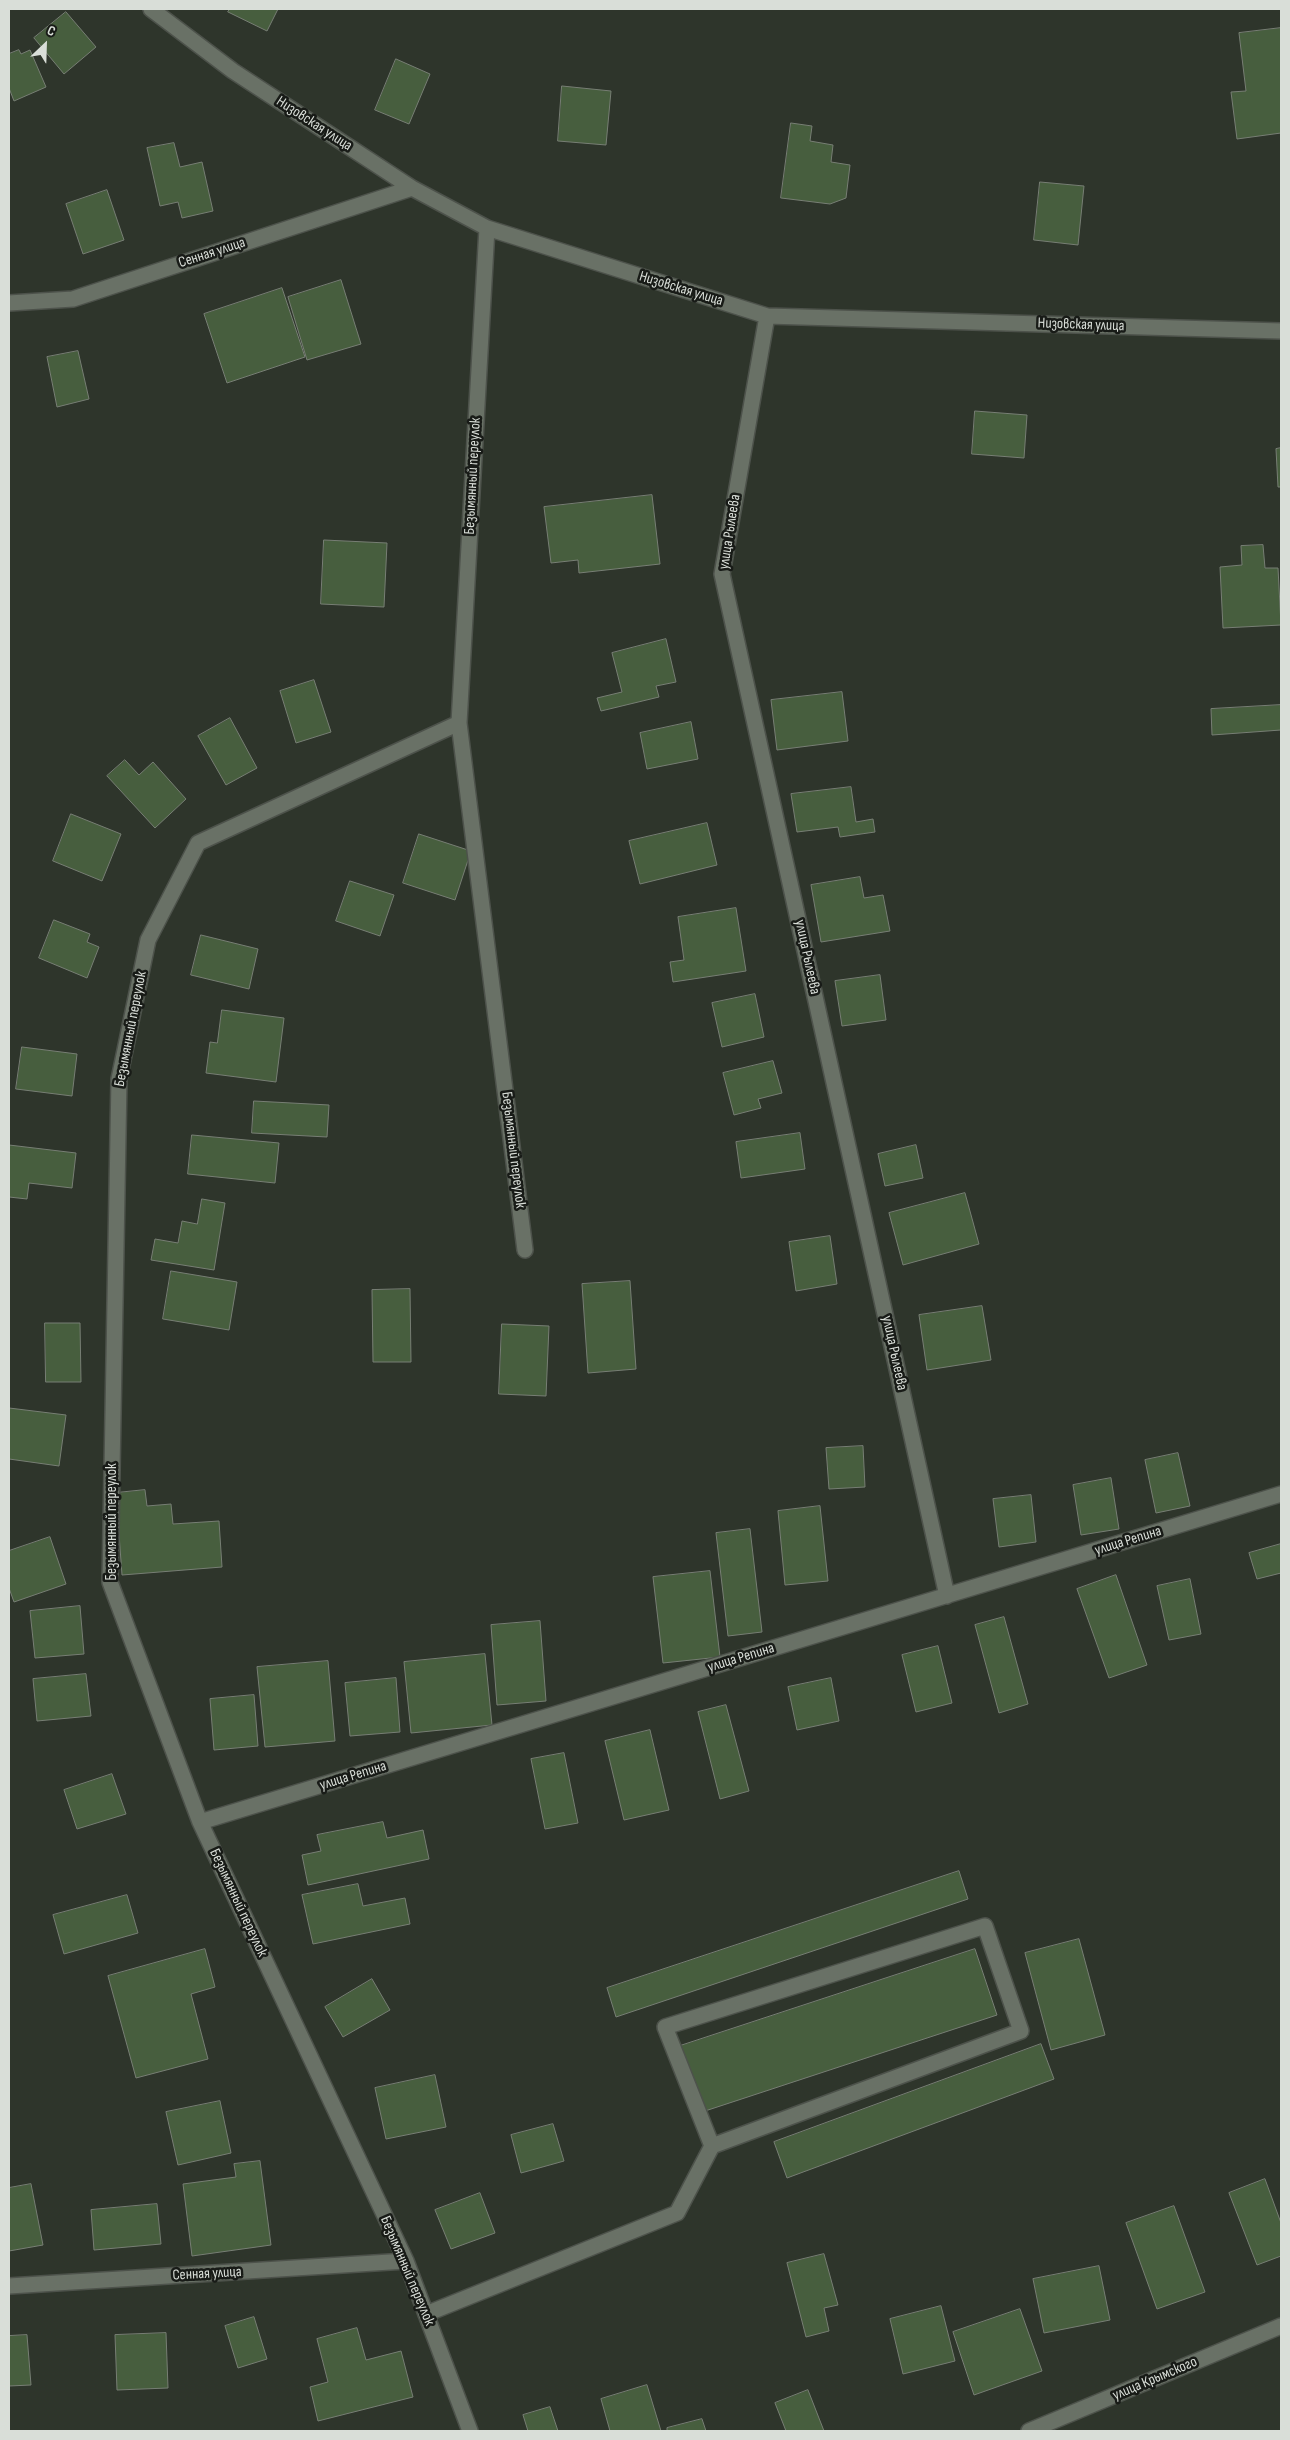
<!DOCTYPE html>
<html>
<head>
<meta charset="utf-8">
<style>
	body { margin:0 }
	#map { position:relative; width:1290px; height:2440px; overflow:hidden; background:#2e352b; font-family:"Sofia Sans Condensed",sans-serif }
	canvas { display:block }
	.frame { position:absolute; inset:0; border:10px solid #d9ded8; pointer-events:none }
	.north { position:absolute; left:20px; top:20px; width:50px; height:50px; -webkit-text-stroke:4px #181b17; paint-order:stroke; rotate:24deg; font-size:14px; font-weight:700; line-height:20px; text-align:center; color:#d9ded8 }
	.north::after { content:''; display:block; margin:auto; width:18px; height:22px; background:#d9ded8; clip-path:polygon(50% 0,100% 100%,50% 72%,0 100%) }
</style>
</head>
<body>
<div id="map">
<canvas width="1290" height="2440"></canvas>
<div class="frame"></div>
<div class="north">С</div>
</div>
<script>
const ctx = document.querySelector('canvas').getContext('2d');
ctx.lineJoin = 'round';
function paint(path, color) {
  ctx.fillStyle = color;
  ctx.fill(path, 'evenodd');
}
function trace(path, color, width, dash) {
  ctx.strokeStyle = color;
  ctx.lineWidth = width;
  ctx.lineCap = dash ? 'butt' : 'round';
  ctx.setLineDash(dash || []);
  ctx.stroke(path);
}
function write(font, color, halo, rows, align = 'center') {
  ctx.font = font + ' "Sofia Sans Condensed",sans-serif';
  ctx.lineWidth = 5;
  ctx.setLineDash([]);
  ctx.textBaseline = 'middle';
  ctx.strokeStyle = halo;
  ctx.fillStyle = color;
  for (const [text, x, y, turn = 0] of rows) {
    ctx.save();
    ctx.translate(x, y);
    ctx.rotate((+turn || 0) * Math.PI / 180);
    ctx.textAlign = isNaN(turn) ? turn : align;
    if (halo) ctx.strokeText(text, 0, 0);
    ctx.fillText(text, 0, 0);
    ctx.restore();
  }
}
const building = new Path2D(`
	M230,9H278L267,31L228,12Z
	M66,12L96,47L64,74L34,38Z
	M1281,28V133L1237,139L1231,92L1246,91L1239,33Z
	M19,50L21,54L30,50L46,87L14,101L9,88V54Z
	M396,59L430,74L409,124L375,110Z
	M562,86L611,91L606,145L558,141Z
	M791,123L812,126L810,141L833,145L831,162L850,165L846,198L830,204L781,198Z
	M174,143L180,167L202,162L213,211L182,218L178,202L160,206L147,148Z
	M1040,182L1084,186L1078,245L1034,240Z
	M107,190L124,240L83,254L66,204Z
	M341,280L361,344L307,360L288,297Z
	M282,288L305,357L227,383L204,314Z
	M78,351L89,399L57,407L47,357Z
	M975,411L1027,415L1024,458L972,454Z
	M1281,448V487H1278L1276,449Z
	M652,495L660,564L579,573L578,560L551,563L544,507Z
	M324,540L387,543L384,607L321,604Z
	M1263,545L1265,568H1278L1281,625L1223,628L1220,567L1242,565L1241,546Z
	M666,639L676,682L656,686L659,697L601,711L597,698L622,692L612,653Z
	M314,680L331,732L296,743L280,691Z
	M842,692L848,741L777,750L771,700Z
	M1281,705V730L1212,735L1211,709Z
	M230,718L257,768L226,785L198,736Z
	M691,722L698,759L647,769L640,733Z
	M125,760L139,775L153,762L186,799L155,828L107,776Z
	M851,787L856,822L873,819L875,832L840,837L838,827L797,832L791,794Z
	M71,814L121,834L102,881L53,861Z
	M707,823L717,865L640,884L629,841Z
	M419,834L471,851L455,900L403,883Z
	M860,877L864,898L883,895L890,931L821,942L811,885Z
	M350,881L394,895L380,936L336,921Z
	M736,908L746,971L673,982L670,962L684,960L678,917Z
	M54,920L90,934L87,942L99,947L87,978L39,958Z
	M201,935L258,949L249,989L191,975Z
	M880,975L886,1020L842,1026L835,981Z
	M755,994L764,1037L722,1047L712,1003Z
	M222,1010L284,1018L276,1082L206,1073L210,1042L217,1043Z
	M22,1047L77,1054L72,1096L16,1089Z
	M773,1061L782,1093L758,1099L761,1108L734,1115L723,1073Z
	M254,1101L329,1105L327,1137L252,1133Z
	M800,1133L805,1169L741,1178L736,1142Z
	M192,1135L279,1143L275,1183L188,1174Z
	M9,1145L76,1153L72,1188L29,1183L27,1199L9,1197Z
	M916,1145L923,1178L885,1186L878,1154Z
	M965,1193L979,1244L903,1265L889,1213Z
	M202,1199L225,1203L214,1270L151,1260L155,1239L178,1243L182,1221L197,1224Z
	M830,1236L837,1284L796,1291L789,1242Z
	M171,1271L237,1282L229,1330L163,1319Z
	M630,1281L636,1369L588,1373L582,1284Z
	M410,1289L411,1362H373L372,1290Z
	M982,1306L991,1360L927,1370L919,1315Z
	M45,1323H80L81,1382H46Z
	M502,1324L549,1326L546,1396L499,1394Z
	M9,1408L66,1415L59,1466L9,1459Z
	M863,1446L865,1487L829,1489L826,1448Z
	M1178,1453L1190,1506L1156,1513L1145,1460Z
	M1111,1478L1119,1529L1081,1535L1073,1485Z
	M145,1490L147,1506L171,1504L173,1524L219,1521L222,1567L122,1575L116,1493Z
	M1031,1495L1036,1542L999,1547L993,1499Z
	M820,1506L828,1581L785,1585L778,1511Z
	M750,1529L762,1632L728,1636L716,1533Z
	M50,1537L66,1584L14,1602L9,1588V1551Z
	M1281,1544V1573L1257,1579L1249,1553Z
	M710,1571L720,1657L663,1663L653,1577Z
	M1116,1575L1147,1665L1109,1678L1077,1589Z
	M1190,1579L1201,1634L1169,1640L1157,1586Z
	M80,1606L84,1654L35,1658L30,1611Z
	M1004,1617L1028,1704L999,1713L975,1625Z
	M540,1621L546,1701L497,1705L491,1625Z
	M938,1646L952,1703L916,1712L902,1655Z
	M485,1654L492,1725L411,1733L404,1662Z
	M328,1661L335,1741L265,1747L257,1667Z
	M86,1674L91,1716L37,1721L33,1679Z
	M396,1678L400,1732L350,1736L345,1683Z
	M831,1678L839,1721L797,1730L788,1687Z
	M254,1695L258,1746L214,1750L210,1699Z
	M726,1705L749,1791L720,1799L698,1712Z
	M650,1730L669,1810L624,1820L605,1741Z
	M564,1753L578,1823L545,1829L531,1759Z
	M112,1774L126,1814L77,1829L64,1790Z
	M383,1822L387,1838L423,1830L429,1859L308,1885L302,1855L321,1851L317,1835Z
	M959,1871L968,1899L616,2017L607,1988Z
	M358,1884L363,1906L405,1898L410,1924L313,1944L302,1895Z
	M127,1895L138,1933L64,1954L53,1915Z
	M1079,1939L1105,2035L1051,2050L1025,1953Z
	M205,1949L215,1987L191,1994L208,2059L136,2078L108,1976Z
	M975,1949L997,2015L702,2112L680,2046Z
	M372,1979L390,2010L343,2037L325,2007Z
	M1041,2044L1054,2079L787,2178L774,2142Z
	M435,2075L446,2127L386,2139L375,2088Z
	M220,2101L231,2153L178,2165L166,2112Z
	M553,2124L564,2161L521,2173L511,2135Z
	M260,2161L271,2245L192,2256L183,2184L236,2177L234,2164Z
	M1265,2179L1281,2223V2256L1257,2265L1229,2193Z
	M31,2184L43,2245L9,2251V2188Z
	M480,2193L495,2233L451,2249L435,2210Z
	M157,2204L161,2244L94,2250L91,2210Z
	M1174,2206L1205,2292L1157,2309L1126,2223Z
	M824,2254L838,2305L824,2308L829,2331L806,2337L787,2263Z
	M1099,2266L1110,2320L1044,2333L1033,2279Z
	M941,2306L955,2361L903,2374L890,2319Z
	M1020,2309L1042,2371L974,2395L953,2332Z
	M254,2317L267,2359L238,2368L225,2326Z
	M357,2328L366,2360L401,2351L413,2397L318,2421L310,2387L328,2382L317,2339Z
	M166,2333L168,2388L117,2390L115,2335Z
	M27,2335L31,2385L9,2386V2336Z
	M647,2385L661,2431H610L601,2399Z
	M808,2390L824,2431H786L775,2403Z
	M550,2407L558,2431H528L523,2415Z
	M702,2419L706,2431H667V2428Z`);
const lane = new Path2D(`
	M426,2314L677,2213L712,2146L1021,2031L985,1926L665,2027L712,2146`);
const street = new Path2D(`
	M151,9L233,71L412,188L487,228L767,316L1281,331
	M9,303L73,299L412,188
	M767,316L722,574L947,1596
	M459,723L525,1250
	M200,1822L1281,1494
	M9,2286L406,2261
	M470,2431L406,2261L200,1822L110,1582L119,1079L148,940L198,843L459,723L487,228`);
const secondary = new Path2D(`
	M1029,2431L1281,2326`);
const streetNames = [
	["Низовская улица",314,124,33],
	["Сенная улица",212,253,-18],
	["Низовская улица",681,289,17],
	["Низовская улица",1081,325,2],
	["Безымянный переулок",473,476,-87],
	["улица Рылеева",730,532,-81],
	["улица Рылеева",807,957,78],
	["Безымянный переулок",131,1029,-79],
	["Безымянный переулок",513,1150,83],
	["улица Рылеева",894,1353,78],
	["Безымянный переулок",112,1522,-90],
	["улица Репина",1128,1541,-17],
	["улица Репина",741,1658,-17],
	["улица Репина",353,1776,-17],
	["Безымянный переулок",238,1903,65],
	["Безымянный переулок",407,2271,67],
	["Сенная улица",207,2274,-3],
	["улица Крымского",1155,2379,-23]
];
paint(building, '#475e3e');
trace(building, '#777e74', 1);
trace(lane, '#4d524b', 18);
trace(street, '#4d524b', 18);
trace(secondary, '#4d524b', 18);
trace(lane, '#697166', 15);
trace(street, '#697166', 15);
trace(secondary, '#697166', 15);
write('15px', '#d9ded8', '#181b17', streetNames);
</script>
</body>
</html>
